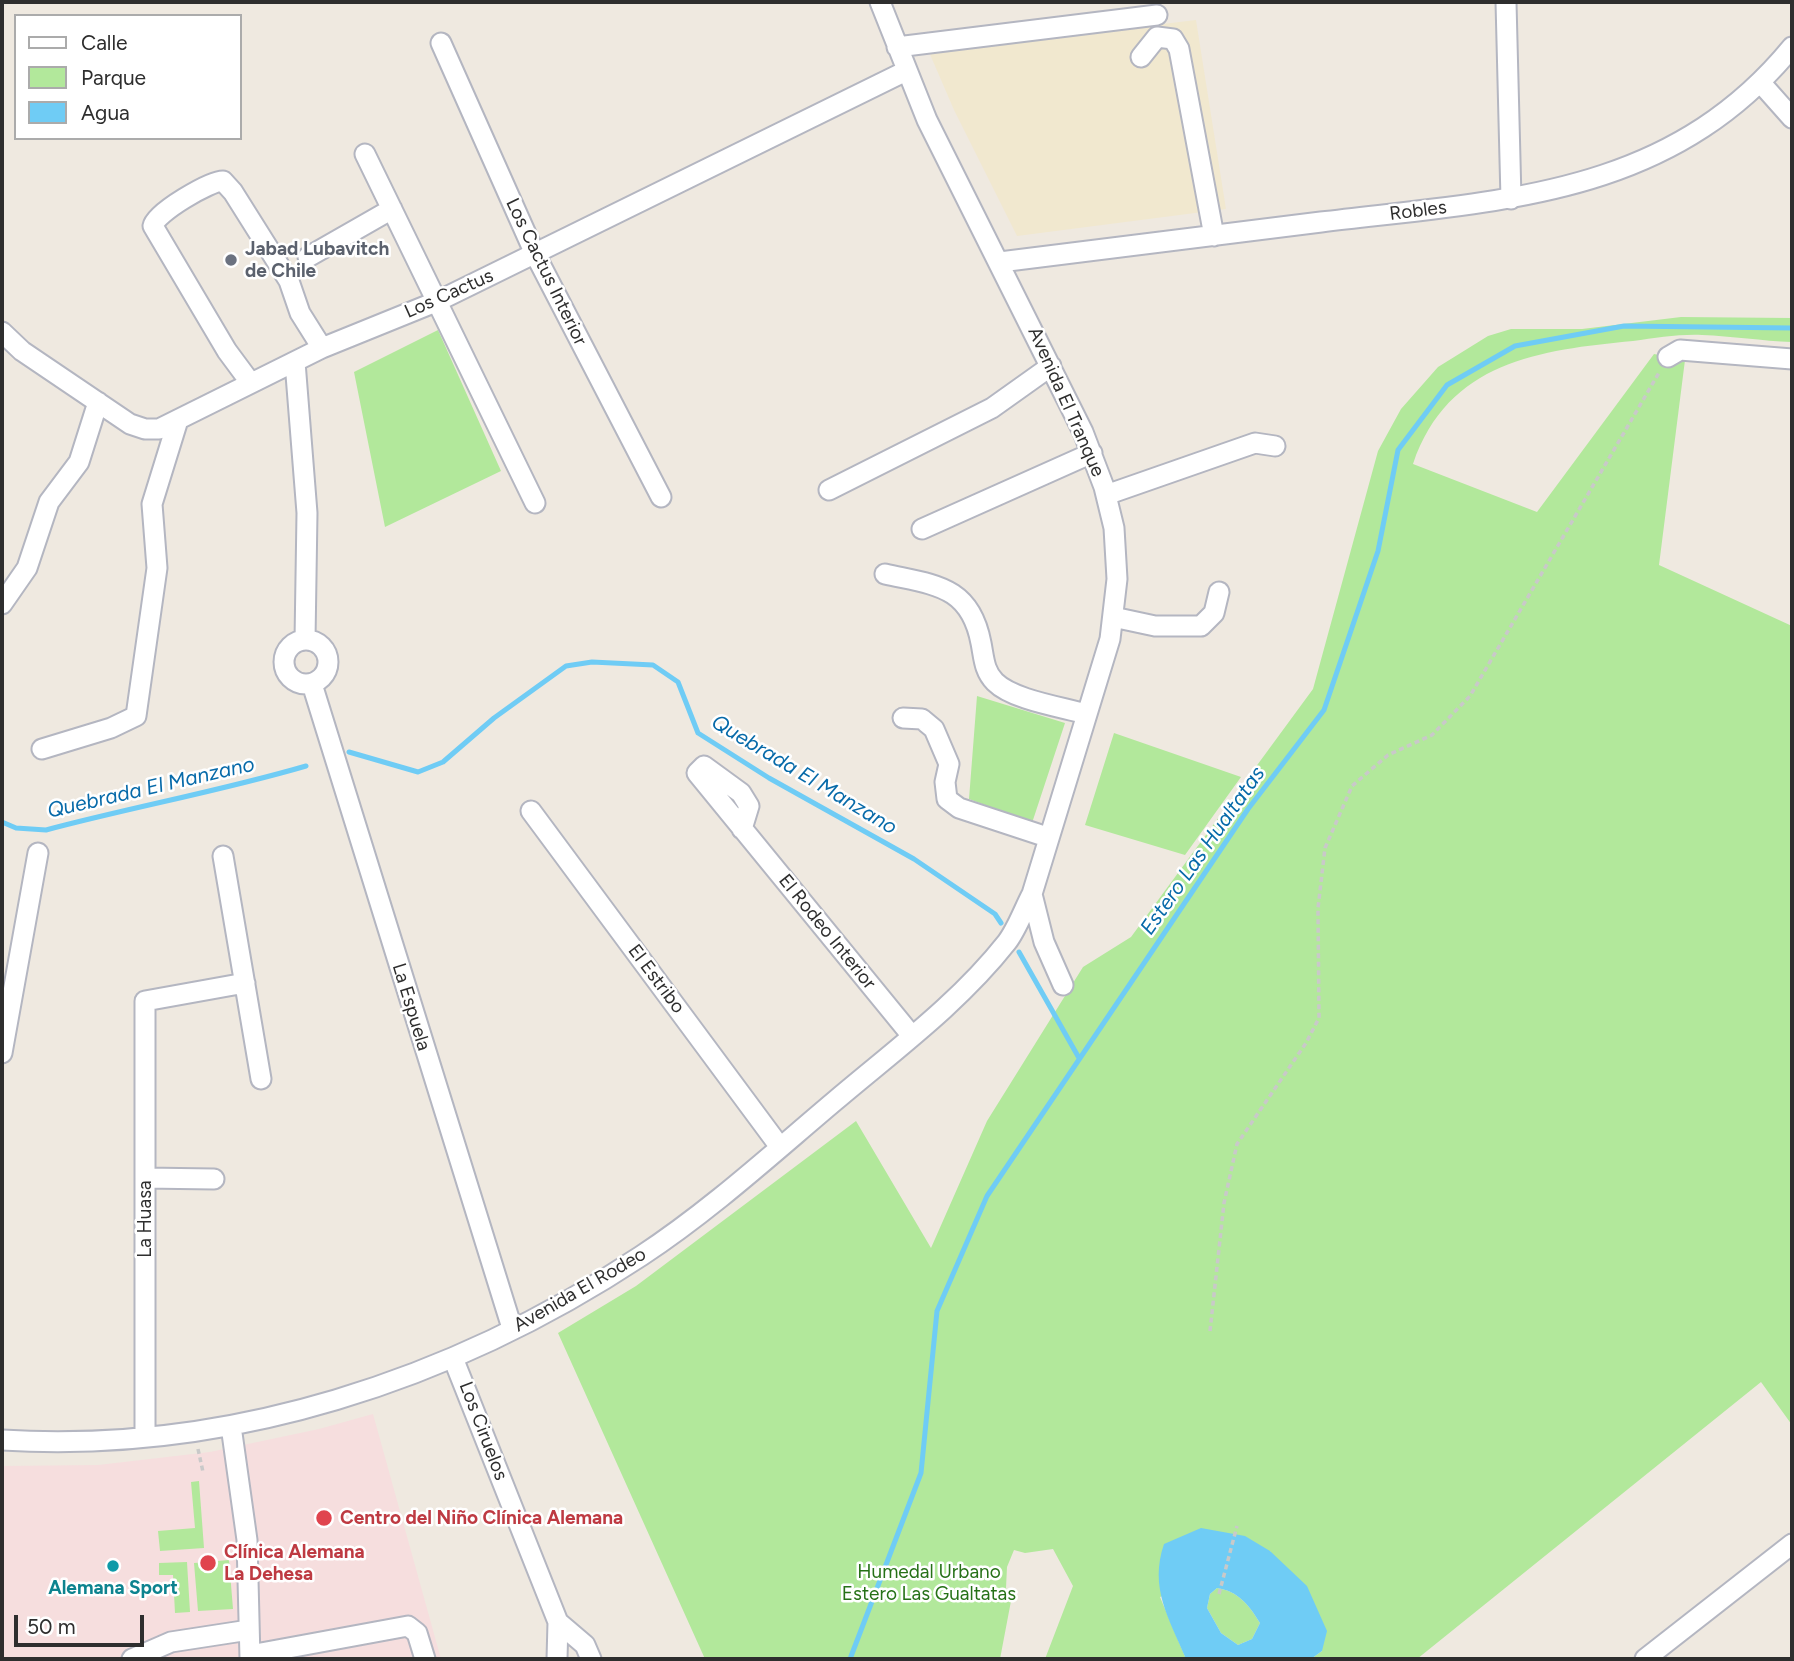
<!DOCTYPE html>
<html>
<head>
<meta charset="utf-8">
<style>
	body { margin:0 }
	#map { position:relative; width:1794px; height:1661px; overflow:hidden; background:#efe9e0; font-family:Figtree,sans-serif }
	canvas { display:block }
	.frame { position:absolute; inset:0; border:4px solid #2e2e2e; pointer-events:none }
	.legend { position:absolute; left:14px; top:14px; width:228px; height:126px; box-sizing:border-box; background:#fff; border:2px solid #ababab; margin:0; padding:9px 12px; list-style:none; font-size:21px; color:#2e2e2e }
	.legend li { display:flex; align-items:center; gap:14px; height:35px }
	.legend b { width:35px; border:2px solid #ababab }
	.scale { position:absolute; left:14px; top:1615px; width:130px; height:32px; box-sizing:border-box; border:4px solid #2e2e2e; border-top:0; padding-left:9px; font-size:21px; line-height:24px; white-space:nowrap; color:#2e2e2e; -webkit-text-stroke:5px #fff; paint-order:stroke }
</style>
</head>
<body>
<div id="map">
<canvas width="1794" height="1661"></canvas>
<div class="frame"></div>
<ul class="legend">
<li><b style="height:9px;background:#fff"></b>Calle</li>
<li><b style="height:19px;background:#b2e89b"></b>Parque</li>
<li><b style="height:19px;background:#6fccf5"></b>Agua</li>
</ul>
<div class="scale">50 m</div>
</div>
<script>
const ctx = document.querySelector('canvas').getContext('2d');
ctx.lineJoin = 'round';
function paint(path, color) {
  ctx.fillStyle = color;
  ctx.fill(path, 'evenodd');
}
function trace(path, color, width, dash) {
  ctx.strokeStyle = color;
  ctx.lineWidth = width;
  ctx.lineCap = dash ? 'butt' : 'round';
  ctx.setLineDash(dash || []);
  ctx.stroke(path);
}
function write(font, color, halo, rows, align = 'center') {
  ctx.font = font + ' Figtree,sans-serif';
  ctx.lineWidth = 5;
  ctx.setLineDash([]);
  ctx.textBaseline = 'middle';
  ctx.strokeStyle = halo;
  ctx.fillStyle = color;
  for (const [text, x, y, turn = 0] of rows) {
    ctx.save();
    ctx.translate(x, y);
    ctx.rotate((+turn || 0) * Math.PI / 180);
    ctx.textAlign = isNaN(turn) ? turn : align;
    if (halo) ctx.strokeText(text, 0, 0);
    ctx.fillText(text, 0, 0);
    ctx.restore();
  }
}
const education = new Path2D(`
	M1196,20L1226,209L1017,236L954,110L929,52Z`);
const medical = new Path2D(`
	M373,1414L441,1659H2V1466L98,1465L210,1452L319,1429Z`);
const green = new Path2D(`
	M1681,317L1792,318V342C1762,341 1732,336 1702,335C1679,334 1656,338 1633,341C1540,350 1448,361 1413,464L1537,512L1654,354L1685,360L1659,565L1792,626V1425L1761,1382L1417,1659H1311L1322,1651L1270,1551L1160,1597L1186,1659H1045L1073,1586L1053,1549L1025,1553L1014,1550L1007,1567L1006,1588L1011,1601L1000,1659H705L558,1333L636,1286L856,1121L931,1248L987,1121L1083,967L1131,937L1313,689L1378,451L1401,409L1438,367L1488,336L1511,329H1582Z
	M438,330L501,471L385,527L354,372Z
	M977,696L1065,723L1032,823L969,799Z
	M1114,733L1241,777L1185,855L1085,825Z
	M199,1481L204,1548L160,1551L158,1531L195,1528L191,1482Z
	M229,1560L233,1609L198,1611L194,1563Z
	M187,1562L190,1612L175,1613L173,1575H159V1563Z
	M1217,1588C1238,1591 1249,1605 1260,1623L1252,1639L1238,1645L1221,1633L1207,1608L1210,1594Z`);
const water = new Path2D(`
	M1201,1528L1245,1536L1270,1551L1307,1586L1327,1631L1322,1651L1311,1659H1186C1169,1618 1149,1588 1164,1544ZM1217,1588C1238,1591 1249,1605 1260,1623L1252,1639L1238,1645L1221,1633L1207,1608L1210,1594Z`);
const stream = new Path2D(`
	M349,752L418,772L443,762L494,718L566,666L592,662L653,665L678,682L698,733L769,778L914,859L995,914L1001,923
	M2,822L16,828L46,830C132,807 221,791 306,766
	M1019,952L1079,1058
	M850,1659L921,1473L937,1311L987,1196L1248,809L1324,710L1378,551L1398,450L1447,385L1515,346L1624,326L1792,328`);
const path = new Path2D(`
	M1210,1331L1224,1203L1237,1144L1306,1043L1319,1018L1318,908L1325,848L1352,786L1388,755L1432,735L1470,696L1660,371
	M198,1449L203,1472
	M1219,1594L1237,1526`);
const minor = new Path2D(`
	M880,2L927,120L1083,432L1104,487L1114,528L1117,579L1110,639L1032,894L1044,942L1063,985
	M1506,2L1511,199
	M441,43L535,254L661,497
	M897,47L1157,15
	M1141,57L1157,37L1173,39L1179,49L1214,236
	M1760,82L1792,118
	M365,154L535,503
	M308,257L392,209
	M1000,262C1107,249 1214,236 1321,222C1500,200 1668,198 1792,47
	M2,332L22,351L130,424L145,429H159L322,348L438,301L906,71
	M1668,357L1680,350L1792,359
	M295,362L307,513L305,640
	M250,382L227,351L153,226C155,213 210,181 223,181L233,192L289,281L300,313L322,348
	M829,490L992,408L1051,366
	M1106,495L1255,443L1275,446
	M922,529L1092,453
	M885,574C934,585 970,585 981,643C984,658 984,671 995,682C1013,700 1062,707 1086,714
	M2,604L27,568L49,502L79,462L98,402
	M1113,617L1155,626H1201L1214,613L1219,592
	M284 662a22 22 0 1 1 44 0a22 22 0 1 1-44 0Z
	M312,684L512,1328
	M903,718L922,719L934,729L949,764L945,782L947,799L959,808L1047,837
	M42,749L111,728L136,716L157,568L152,504L178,420
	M531,811L780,1147
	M742,829L749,806L741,793L704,766L697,773L912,1036
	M223,856L261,1079
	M2,1053L38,853
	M145,1178L214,1179
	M453,1358L558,1622L557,1659
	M231,1426L247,1540L250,1659
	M145,1437V1001L245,983
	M2,1440C229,1454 453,1380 641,1256C711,1210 773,1153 836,1100C895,1050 959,1003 1007,942C1017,929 1024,909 1032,894
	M558,1622L585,1645L591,1659
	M250,1655L408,1626L417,1633L425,1659
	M132,1659L171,1642L249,1630
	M1645,1659L1792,1544`);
const markers = [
	[231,260,7,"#6b7280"],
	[324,1518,9,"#e0444e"],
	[208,1563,9,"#e0444e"],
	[113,1566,7,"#0f9aa8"]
];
const streetNames = [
	["Robles",1418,211,-7],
	["Los Cactus Interior",546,272,64],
	["Los Cactus",449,294,-24],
	["Avenida El Tranque",1066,402,66],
	["El Rodeo Interior",827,932,51],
	["El Estribo",656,979,53],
	["La Espuela",411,1007,73],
	["La Huasa",145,1219,-90],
	["Avenida El Rodeo",580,1290,-30],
	["Los Ciruelos",483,1431,69]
];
const worshipNames = [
	["Jabad Lubavitch",245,249],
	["de Chile",245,271]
];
const healthNames = [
	["Centro del Niño Clínica Alemana",340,1518],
	["Clínica Alemana",224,1552],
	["La Dehesa",224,1574]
];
const parkNames = [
	["Humedal Urbano",929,1572],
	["Estero Las Gualtatas",929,1594]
];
const cultureNames = [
	["Alemana Sport",113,1588]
];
const waterNames = [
	["Quebrada El Manzano",804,775,31],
	["Quebrada El Manzano",151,788,-13],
	["Estero Las Hualtatas",1203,851,-55]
];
paint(education, '#f1e8cf');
paint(medical, '#f6dede');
paint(green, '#b2e89b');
paint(water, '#6fccf5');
trace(stream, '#6fccf5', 5);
trace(minor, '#b4b6c1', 23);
trace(path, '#c9c9c9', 3.5, [5, 3.5]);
trace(minor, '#fff', 19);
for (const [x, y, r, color] of markers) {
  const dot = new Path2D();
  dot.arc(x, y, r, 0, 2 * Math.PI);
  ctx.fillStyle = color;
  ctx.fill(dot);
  trace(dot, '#fff', 2.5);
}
write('19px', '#2e2e2e', '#fff', streetNames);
write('bold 19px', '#5b616d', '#fff', worshipNames, 'left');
write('bold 19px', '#be3a42', '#fff', healthNames, 'left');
write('19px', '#267117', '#fff', parkNames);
write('bold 19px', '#0d838f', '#fff', cultureNames);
write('italic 21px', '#076aa9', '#fff', waterNames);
</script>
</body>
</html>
